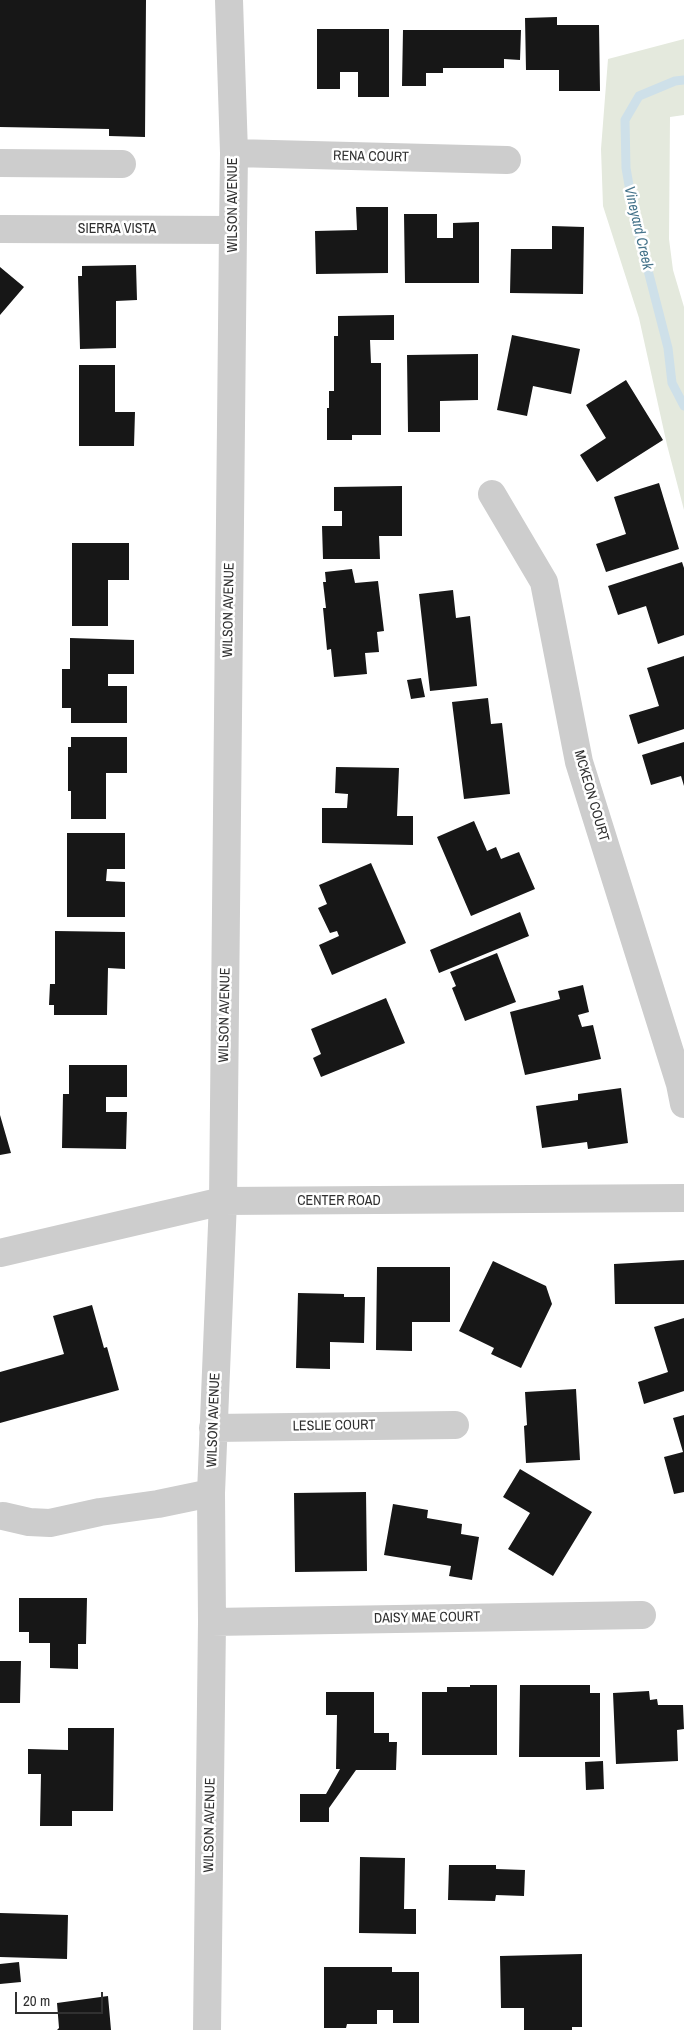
<!DOCTYPE html>
<html>
<head>
<meta charset="utf-8">
<style>
	body { margin:0 }
	#map { position:relative; width:684px; height:2030px; overflow:hidden; background:#fff; font-family:"Archivo Narrow",sans-serif }
	canvas { display:block }
	.scale { position:absolute; left:15px; top:1992px; width:88px; height:22px; box-sizing:border-box; border:2px solid #303030; border-top:0; padding-left:6px; font-size:15px; line-height:18px; white-space:nowrap; color:#303030; -webkit-text-stroke:4px #fff; paint-order:stroke }
</style>
</head>
<body>
<div id="map">
<canvas width="684" height="2030"></canvas>
<div class="scale">20 m</div>
</div>
<script>
const ctx = document.querySelector('canvas').getContext('2d');
ctx.lineJoin = 'round';
function paint(path, color) {
  ctx.fillStyle = color;
  ctx.fill(path, 'evenodd');
}
function trace(path, color, width, dash) {
  ctx.strokeStyle = color;
  ctx.lineWidth = width;
  ctx.lineCap = dash ? 'butt' : 'round';
  ctx.setLineDash(dash || []);
  ctx.stroke(path);
}
function write(font, color, halo, rows, align = 'center') {
  ctx.font = font + ' "Archivo Narrow",sans-serif';
  ctx.lineWidth = 5;
  ctx.setLineDash([]);
  ctx.textBaseline = 'middle';
  ctx.strokeStyle = halo;
  ctx.fillStyle = color;
  for (const [text, x, y, turn = 0] of rows) {
    ctx.save();
    ctx.translate(x, y);
    ctx.rotate((+turn || 0) * Math.PI / 180);
    ctx.textAlign = isNaN(turn) ? turn : align;
    if (halo) ctx.strokeText(text, 0, 0);
    ctx.fillText(text, 0, 0);
    ctx.restore();
  }
}
const green = new Path2D(`
	M684,39V115L670,117L669,239L673,270L684,307V510L667,445L639,318L603,206L601,149L608,59Z`);
const stream = new Path2D(`
	M684,80L675,81L639,96L625,120L626,168L635,220L668,348L672,383L684,406`);
const building = new Path2D(`
	M0,0H146L145,137L109,136V129L0,127Z
	M557,17V25H599L600,91H559V70H526L525,18Z
	M317,29H389V97H358V72H340V89H317Z
	M403,30H521L520,60L504,59V68H443V73H426V86H402Z
	M356,207H388V273L316,274L315,231L357,230Z
	M404,214H437V238H453V223L479,222V283H405Z
	M552,226L584,227L583,294L510,293L511,249H552Z
	M136,265L137,300L116,301V348L80,349L78,276H82V266Z
	M0,267L24,287L0,315Z
	M394,315V340H370L371,363H381V435H352V440H327V408H329V391H334V336H338V316Z
	M512,335L580,349L571,394L533,386L527,416L497,410Z
	M478,354V400L440,401V432H408L407,355Z
	M79,365H115V412H135L134,446H79Z
	M626,380L663,440L597,482L580,455L606,438L586,405Z
	M659,483L679,549L606,572L596,544L626,534L614,497Z
	M402,486V536H379L380,559H323L322,526H342V511H334V487Z
	M72,543H129V580H108V626H72Z
	M682,562L684,568V635L658,644L646,606L618,615L608,586Z
	M352,569L355,583L378,581L384,631L377,632L379,652L365,653L367,674L334,677L331,649L327,650L323,608H326L323,582H326L325,572Z
	M453,590L456,618L470,616L477,686L430,691L419,594Z
	M70,638L134,640V674H108V686H127V723H71V708H62V669H70Z
	M684,656V729L638,744L629,715L659,706L647,668Z
	M421,678L425,697L411,699L407,680Z
	M488,698L491,724L502,723L510,794L464,799L452,702Z
	M71,737H127V773H106V819H71V791H68V747H71Z
	M684,742V786L681,776L651,785L642,755Z
	M336,767L399,768L397,816H413V845L322,843V808H347L348,794L335,793Z
	M474,821L487,851L496,847L501,859L519,852L535,889L471,916L437,837Z
	M67,833H125V869H107L106,881L125,882V917H67Z
	M371,863L406,943L332,975L319,945L339,936L337,931L330,933L318,908L327,904L319,885Z
	M520,912L529,936L439,973L430,950Z
	M55,931L125,932V969L108,968L107,1015H54V1005H49L50,984H55Z
	M497,953L516,1002L465,1021L452,988L456,986L450,972Z
	M583,985L589,1012L578,1015L582,1027L593,1025L601,1059L525,1075L510,1012L560,999L558,991Z
	M386,998L405,1043L321,1077L313,1058L321,1054L311,1029Z
	M69,1065H127V1097H106V1112H127L126,1149L62,1148L63,1094H69Z
	M621,1088L628,1143L588,1149L587,1142L542,1148L536,1106L578,1100V1094Z
	M0,1115L11,1153L0,1155Z
	M684,1260V1304H615L614,1264Z
	M493,1261L546,1286L552,1304L521,1368L491,1354L494,1348L459,1331Z
	M377,1267H450V1322H412V1351L376,1350Z
	M298,1293L344,1294V1297H365L364,1343L330,1342V1369L296,1368Z
	M92,1305L104,1348L107,1347L119,1390L0,1423V1372L64,1354L53,1316Z
	M684,1318V1391L644,1404L638,1382L668,1372L654,1327Z
	M576,1389L580,1460L526,1463L524,1426L527,1425L525,1392Z
	M684,1415V1492L674,1494L664,1457L683,1452L673,1418Z
	M520,1469L592,1512L553,1576L508,1549L530,1513L503,1497Z
	M366,1492L367,1571L295,1572L294,1493Z
	M393,1504L428,1510L427,1518L462,1524L461,1534L479,1537L472,1580L449,1576L451,1566L384,1555Z
	M19,1598H87L86,1644H78V1669L50,1668V1643H29V1632H19Z
	M0,1661H21L20,1703H0Z
	M470,1685H497V1755H422V1692H447V1687H470Z
	M520,1685H590V1693H600V1757H519Z
	M649,1691L650,1700L657,1699L658,1705H683L684,1729L677,1730L678,1761L616,1764L613,1693Z
	M326,1692H374V1733H389V1742H397L396,1770H356L329,1808V1822H300V1794H326L340,1769H336L337,1715H326Z
	M68,1728H114L113,1811H72V1826H40L41,1774H28V1749L68,1750Z
	M603,1761L604,1789L586,1790L585,1762Z
	M360,1857L405,1858L404,1909H416V1934L359,1933Z
	M449,1865H496V1869L525,1870L524,1896L496,1895L495,1901L448,1900Z
	M0,1913L68,1915L67,1959L0,1957Z
	M582,1954V2027H572V2030H524V2008H501L500,1956Z
	M19,1962L21,1982L0,1984V1964Z
	M324,1967H392V1972H419V2023H393V2010H377V2024H347L346,2028H324Z
	M108,1996L111,2030H57L59,2028L57,2003Z`);
const minor = new Path2D(`
	M234,153L507,160
	M0,163L122,164
	M0,229L233,230
	M492,494L544,582L579,762L680,1084L684,1104
	M0,1253L223,1201L684,1198
	M213,1428L455,1425
	M3,1516L29,1522L50,1523L100,1512L158,1504L211,1493
	M212,1622L642,1615
	M207,2030L212,1622L211,1493L223,1201L233,230L234,153L229,0`);
const streetNames = [
	["RENA COURT",371,157,1],
	["WILSON AVENUE",233,205,-90],
	["SIERRA VISTA",117,229],
	["WILSON AVENUE",229,610,-89],
	["MCKEON COURT",591,796,74],
	["WILSON AVENUE",225,1015,-89],
	["CENTER ROAD",339,1201],
	["WILSON AVENUE",214,1420,-88],
	["LESLIE COURT",334,1426,-1],
	["DAISY MAE COURT",427,1618,-1],
	["WILSON AVENUE",210,1825,-89]
];
const waterNames = [
	["Vineyard Creek",638,228,77]
];
paint(green, '#e4e9dd');
trace(stream, '#cee0e9', 9);
paint(building, '#171717');
trace(minor, '#cdcdcd', 28);
write('14px', '#303030', '#fff', streetNames);
write('italic 15px', '#46748b', '#fff', waterNames);
</script>
</body>
</html>
